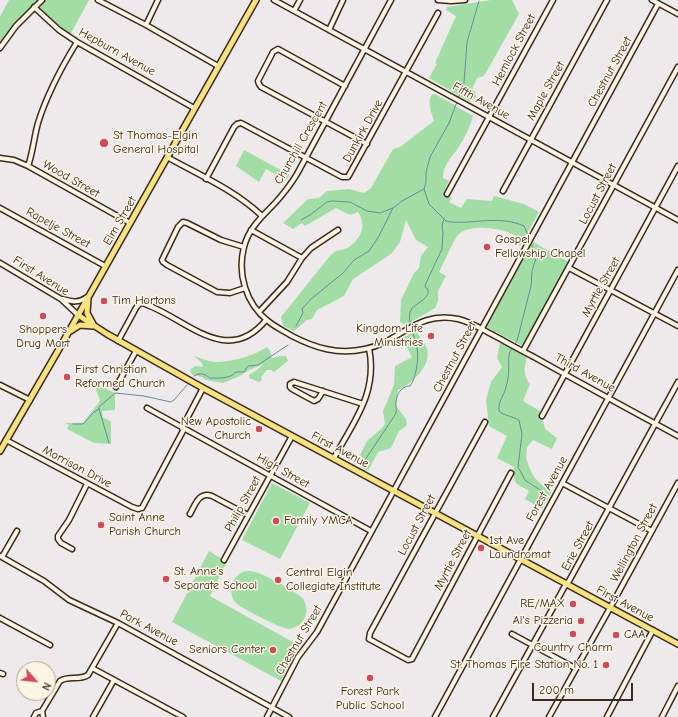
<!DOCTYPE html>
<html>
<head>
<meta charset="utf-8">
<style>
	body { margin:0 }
	#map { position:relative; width:678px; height:717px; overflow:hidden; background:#eeeaeb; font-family:"Comic Neue",sans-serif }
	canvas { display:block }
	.north { position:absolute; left:16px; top:661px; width:40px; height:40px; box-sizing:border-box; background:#fcf5e5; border:1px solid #afa495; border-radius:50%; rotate:117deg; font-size:11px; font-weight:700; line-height:16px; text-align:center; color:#3b2a1e }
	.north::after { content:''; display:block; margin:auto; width:14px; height:18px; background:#d1495b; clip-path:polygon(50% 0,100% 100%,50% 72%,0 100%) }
	.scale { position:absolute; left:532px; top:683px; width:101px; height:18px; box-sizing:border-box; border:2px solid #3b2a1e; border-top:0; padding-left:5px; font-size:12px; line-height:14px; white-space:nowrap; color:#3b2a1e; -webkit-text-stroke:3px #fcf5e5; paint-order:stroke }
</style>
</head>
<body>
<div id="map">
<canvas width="678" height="717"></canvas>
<div class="north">N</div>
<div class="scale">200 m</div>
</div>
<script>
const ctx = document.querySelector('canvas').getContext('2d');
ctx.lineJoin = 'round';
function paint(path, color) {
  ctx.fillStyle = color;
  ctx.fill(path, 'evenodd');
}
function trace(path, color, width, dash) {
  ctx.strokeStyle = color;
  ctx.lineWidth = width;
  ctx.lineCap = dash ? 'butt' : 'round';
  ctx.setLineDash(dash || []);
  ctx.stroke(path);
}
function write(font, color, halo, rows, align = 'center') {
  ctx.font = font + ' "Comic Neue",sans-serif';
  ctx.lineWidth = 3;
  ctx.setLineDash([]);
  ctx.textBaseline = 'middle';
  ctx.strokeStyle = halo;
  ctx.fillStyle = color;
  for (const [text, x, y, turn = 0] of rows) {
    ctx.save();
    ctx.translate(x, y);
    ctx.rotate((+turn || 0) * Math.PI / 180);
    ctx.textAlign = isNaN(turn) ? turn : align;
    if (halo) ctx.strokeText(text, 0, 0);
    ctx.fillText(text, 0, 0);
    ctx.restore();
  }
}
const green = new Path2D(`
	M9,0H38L12,27L0,43V17Z
	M44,0H89L70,35L57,25L38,7V5Z
	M491,0H512L519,14L484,76L477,78L473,87V90L475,91L476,97L470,102L429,78L437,64L435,63L456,16L446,10L447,7Z
	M432,94H435L473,116C470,127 465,138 458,148C451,158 443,165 443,178L449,181L443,193L452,198L449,202L461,208L467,199L492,201L494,196L524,204L539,212L520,246L517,243L516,236C505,228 470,223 459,234C454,238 443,265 439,272L446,276L438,291V301L435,308L406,325L400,322L401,300L414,273L419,268L421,256L428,247L416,240L406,220L400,242L391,254L353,279L344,296L317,310L312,319L307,320L294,331L283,326L281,317L329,257C331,255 334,252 336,251C340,249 345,250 349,247C361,239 367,225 358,212L350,215L336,208L305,226L302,223L293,229L283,223L308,199L319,198L327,191L349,189L364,193L371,188L393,149L400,147L434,121C431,111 427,103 432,94Z
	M244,150L290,175L286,180L266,169L259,182L236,166Z
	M533,242L569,262L523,346L486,327Z
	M416,331C419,336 425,343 427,349C432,366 411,384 398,390L396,406L406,419L407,424L405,427L399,431L391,448L378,452L368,471L361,467L362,457L360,455L367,441L383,427L385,424L383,411L394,385L395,366L412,357L402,338Z
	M500,343L527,357C524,368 523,375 530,384L523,401L540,411L545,429L557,438L552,449L533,440L527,447L526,458L530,469L534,477L544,487L552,491L542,509L525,499L529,491C515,483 513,484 514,467L497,458L507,436L489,426L486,400L491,382L502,367L497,358Z
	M267,347L270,351L272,358L280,356H286L288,361L274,372L271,370H267L261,377L262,380L259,382L249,378V375L257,370L263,364L249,370L240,376L223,383L206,380L202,377L193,375L190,372L191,369L195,366L202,367L203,364L194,356C200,358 208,361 215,362C232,362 253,356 267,347Z
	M96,384L115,393V410L102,411L103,417L111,422V444L94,443L67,429L69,425L65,423H83L100,401L95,387Z
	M272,483L310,503L280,559L242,540Z
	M209,551L227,562L210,596L300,646L281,681L172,622Z
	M247,571C250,571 253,571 256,572C265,575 298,592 303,599C307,605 308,613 304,619C301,625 295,628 289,629C282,629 240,608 235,602C231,596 230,588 233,582C235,576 241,572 247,571Z`);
const stream = new Path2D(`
	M458,99L464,83L467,42L479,1
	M457,102L449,123L430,157L426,172V182L424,189L429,204L446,221L450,222C475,224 500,215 524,226L528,235
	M301,220L310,215L327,202L332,201L350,202L367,211L380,213L393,208L402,201L424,189
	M410,322C406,304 422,305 428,294V289L425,287L426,283L442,249L443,233L442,226L444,219
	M296,326L303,313L302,309L311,299L343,273L354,260L369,251L379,236L393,208
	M515,344L517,341L531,286L532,271L536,258L532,246
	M513,347C512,349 509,352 509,355C508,367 510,374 506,387C504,396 498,401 499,411C504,416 512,416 519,420L522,434L518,467L525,480L540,490
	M194,376C200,372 205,374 210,378C219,378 230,379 236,372H244L248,366L258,365L288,345
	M99,409L109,443
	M73,424H83L94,412L99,409V407L115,393L144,396L171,402L174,400L187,385
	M361,466L393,418C394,416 396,414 396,412C397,408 396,409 396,406C395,397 400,386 410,386C416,379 419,358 417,348C417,344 413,335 412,329`);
const minor = new Path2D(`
	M98,0L146,25L218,66
	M274,0L678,220
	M391,0L297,174C291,184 284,193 276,202C263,216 249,227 244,247C237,274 246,304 268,321C275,327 284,331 292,336C315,348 338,355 365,349C400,342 417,310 458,319C471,322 481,329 493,335C506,342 520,350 534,357C582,384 630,410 678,436
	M438,0L451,1L465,0
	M652,0L678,14
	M34,7L59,30L77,42L194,108
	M294,11L300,0
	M146,25L158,0
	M329,30L343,0
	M0,48L16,26L42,0
	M345,86L278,49L273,52L258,81L259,84L261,87L367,144
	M167,157C199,175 235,190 262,216
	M0,158L14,160L28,166L130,223
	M28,166C33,152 34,137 38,123C47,94 61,68 77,42
	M206,179L234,127L237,124L241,123L342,177H348L438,13
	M503,191L607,0
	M447,194L553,0
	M0,208L105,266
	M251,230L302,258
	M244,247L221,240L187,223L183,222L178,227L162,260L163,262L167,265L217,292L230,293L245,288
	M0,263L61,299L78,315
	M569,268L678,326
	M63,299C72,302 79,303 87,297
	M259,312L287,282L302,258L311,248L338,230
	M118,341L136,308L139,304L142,303C184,316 226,369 266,320
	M523,351L678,67
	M0,385L30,400
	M116,387L136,351
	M323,391L318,399L314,401L292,389L290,387V384L294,382L363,404
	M147,408L371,531
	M542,416L678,166
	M485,422L370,633L369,639L408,660L412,659L511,473
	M182,428L203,388
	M6,440L132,507L138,509L142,508L184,429
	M334,458C354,421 378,393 369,348
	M562,483L652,531
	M190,514C195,505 199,491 212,496L248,515
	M72,549L61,543L58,539V536L69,520L87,484
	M0,556L44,581L69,600L118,623L289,717
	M2,557L17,531
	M224,560L292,436
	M0,618L50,645
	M512,634L575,668
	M92,668L183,717
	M0,673L3,674
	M42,711L43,717
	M34,717L36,713L42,711L60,681C69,675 79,681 88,675L118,623
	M93,717L114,680
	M267,717L298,657L317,632L658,4
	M435,717L678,270
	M493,717L566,584L569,581L678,382
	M549,717L610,608L678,483
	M607,717L653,630
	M662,717L678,686`);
const major = new Path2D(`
	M88,299L87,313L93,324
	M78,315L107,334L203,388L678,644
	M69,332L80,325L93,326
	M0,451L59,349L256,0`);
const markers = [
	[104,143,5,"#d1495b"],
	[487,247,4,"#d1495b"],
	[104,301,4,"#d1495b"],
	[43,316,4,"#d1495b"],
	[431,336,4,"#d1495b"],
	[67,377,4,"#d1495b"],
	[259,429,4,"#d1495b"],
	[276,521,4,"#d1495b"],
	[101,525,4,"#d1495b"],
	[481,548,4,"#d1495b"],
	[166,579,4,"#d1495b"],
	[278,580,4,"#d1495b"],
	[573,604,4,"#d1495b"],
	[581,621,4,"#d1495b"],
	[573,634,4,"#d1495b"],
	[616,635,4,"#d1495b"],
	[273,650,4,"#d1495b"],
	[606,665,4,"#d1495b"],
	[370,678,4,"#d1495b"]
];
const streetNames = [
	["Hemlock Street",514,50,-62],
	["Hepburn Avenue",117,52,29],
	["Chestnut Street",610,72,-61],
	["Maple Street",546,91,-61],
	["Fifth Avenue",481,101,29],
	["Dunkirk Drive",363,131,-61],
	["Churchill Crescent",301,143,-60],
	["Wood Street",71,179,30],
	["Locust Street",598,194,-62],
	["Elm Street",120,221,-60],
	["Rapelje Street",58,228,29],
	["First Avenue",41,276,32],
	["Myrtle Street",601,287,-61],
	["Chestnut Street",455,357,-62],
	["Third Avenue",585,373,29],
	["First Avenue",340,450,28],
	["Morrison Drive",77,467,28],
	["High Street",283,471,29],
	["Forest Avenue",547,489,-61],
	["Philip Street",243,504,-61],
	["Locust Street",417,525,-62],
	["Wellington Street",634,543,-62],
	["Erie Street",578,546,-61],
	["Myrtie Street",453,560,-62],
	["First Avenue",625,604,28],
	["Park Avenue",149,628,28],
	["Chestnut Street",299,640,-59]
];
const poiNames = [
	["St Thomas-Elgin",113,136],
	["General Hospital",113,150],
	["Gospel",495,240],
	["Fellowship Chapel",495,254],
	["Tim Hortons",112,301],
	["Kingdom Life",423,329,"right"],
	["Ministries",423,343,"right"],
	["Shoppers",43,330,"center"],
	["Drug Mart",43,344,"center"],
	["First Christian",75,370],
	["Reformed Church",75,384],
	["New Apostolic",251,422,"right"],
	["Church",251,436,"right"],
	["Saint Anne",109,518],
	["Parish Church",109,532],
	["Family YMCA",284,521],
	["1st Ave",489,541],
	["Laundromat",489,555],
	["St. Anne's",174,572],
	["Separate School",174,586],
	["Central Elgin",286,573],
	["Collegiate Institute",286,587],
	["RE/MAX",565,604,"right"],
	["Al's Pizzeria",573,621,"right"],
	["CAA",624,635],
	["Country Charm",573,648,"center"],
	["Seniors Center",265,650,"right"],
	["St. Thomas Fire Station No. 1",598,665,"right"],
	["Forest Park",370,692,"center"],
	["Public School",370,706,"center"]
];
paint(green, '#a1dda4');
trace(stream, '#6a8a99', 1);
trace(minor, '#3b2a1e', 7);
trace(major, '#3b2a1e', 8);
trace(minor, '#fcf5e5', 4);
trace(major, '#f7e281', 5);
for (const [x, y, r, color] of markers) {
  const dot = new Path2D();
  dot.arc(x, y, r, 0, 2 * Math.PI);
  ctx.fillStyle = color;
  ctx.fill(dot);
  trace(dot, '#fcf5e5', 1.5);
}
write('12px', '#3b2a1e', '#fcf5e5', streetNames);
write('12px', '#3b2a1e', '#fcf5e5', poiNames, 'left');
</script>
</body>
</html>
